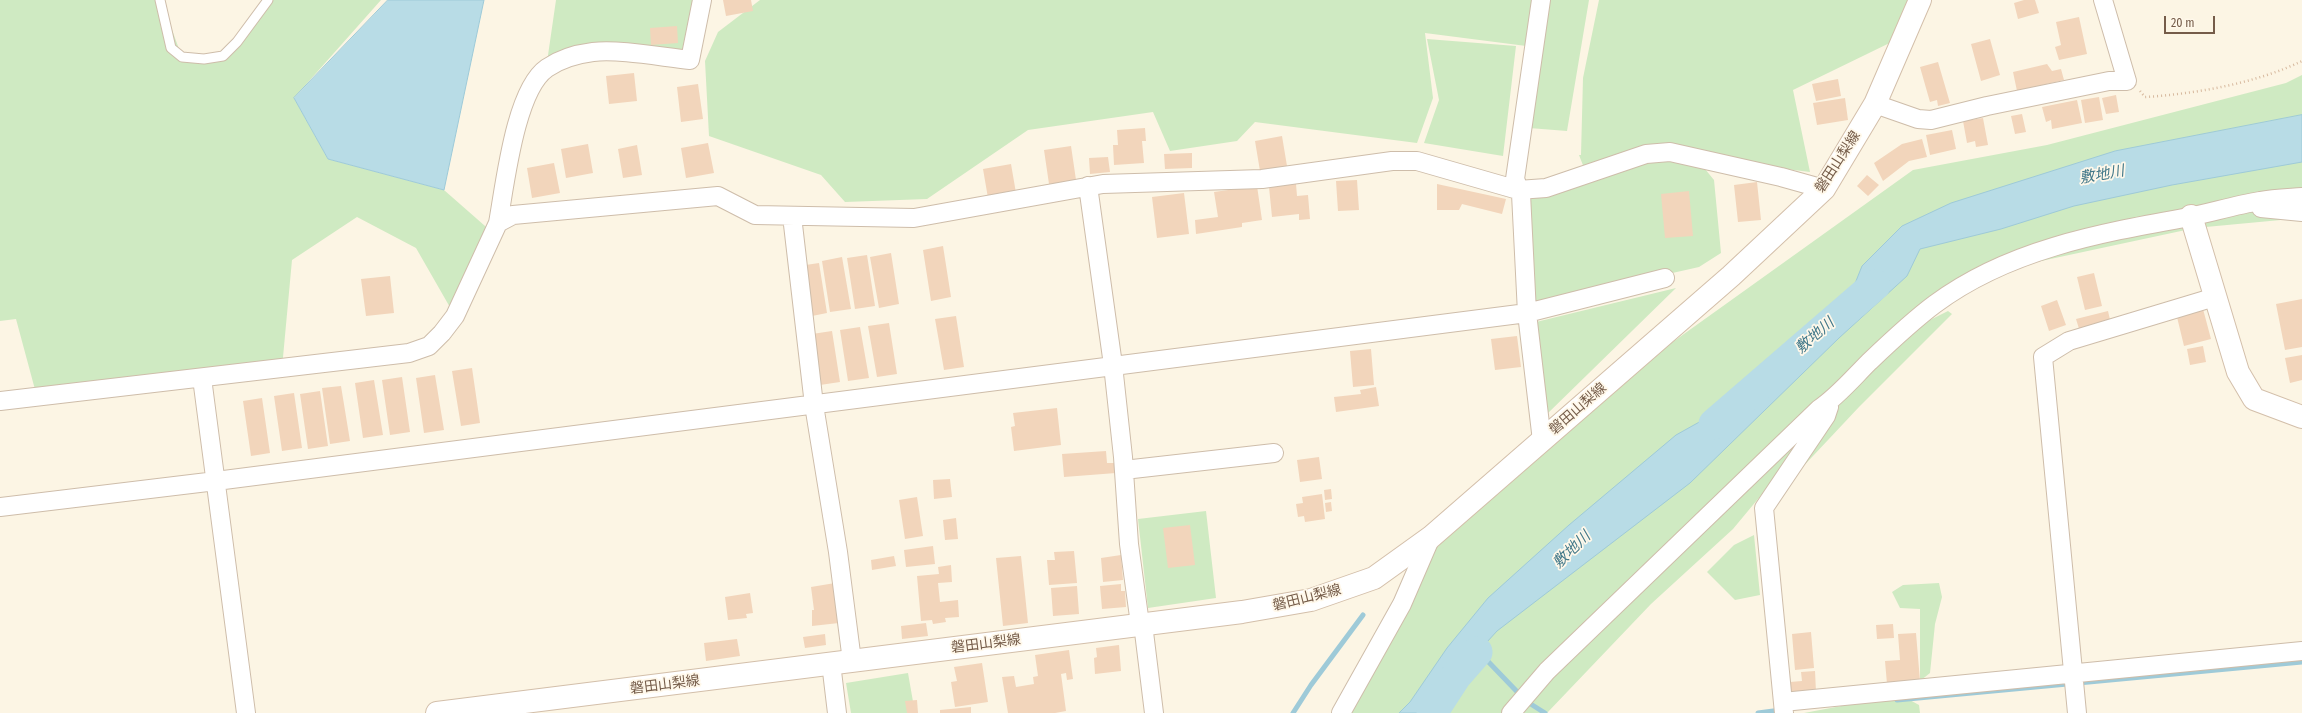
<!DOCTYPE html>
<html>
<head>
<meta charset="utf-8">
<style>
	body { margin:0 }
	#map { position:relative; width:2302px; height:713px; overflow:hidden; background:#fcf5e4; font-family:"Fira Sans Condensed",sans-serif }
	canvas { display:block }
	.scale { position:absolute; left:2164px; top:16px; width:51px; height:18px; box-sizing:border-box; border:2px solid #755c49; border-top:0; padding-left:5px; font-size:12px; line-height:14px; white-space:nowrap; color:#755c49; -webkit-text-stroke:3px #fff8ea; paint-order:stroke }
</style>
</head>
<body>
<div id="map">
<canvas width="2302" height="713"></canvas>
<div class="scale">20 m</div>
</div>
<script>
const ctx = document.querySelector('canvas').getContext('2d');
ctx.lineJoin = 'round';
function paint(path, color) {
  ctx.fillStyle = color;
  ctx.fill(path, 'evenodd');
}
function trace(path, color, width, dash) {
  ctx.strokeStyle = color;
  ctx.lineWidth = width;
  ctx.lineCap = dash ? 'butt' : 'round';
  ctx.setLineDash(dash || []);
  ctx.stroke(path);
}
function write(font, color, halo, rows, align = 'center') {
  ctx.font = font + ' "Fira Sans Condensed","Noto Sans JP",sans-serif';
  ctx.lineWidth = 3.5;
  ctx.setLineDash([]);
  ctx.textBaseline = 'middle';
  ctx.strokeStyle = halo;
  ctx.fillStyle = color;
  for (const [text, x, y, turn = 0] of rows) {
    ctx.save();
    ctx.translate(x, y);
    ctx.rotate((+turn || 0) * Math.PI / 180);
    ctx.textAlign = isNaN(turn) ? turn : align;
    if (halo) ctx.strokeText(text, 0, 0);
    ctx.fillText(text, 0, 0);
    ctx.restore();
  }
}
const green = new Path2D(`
	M0,0H161L182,57L223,56L270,0H381L294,98L328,159L444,190L493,233L455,316L416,248L357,217L292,260L282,368L37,397L16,319L0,321Z
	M556,0H704L684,59L593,47L546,69Z
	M760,0H1541L1534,47L1425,33L1433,98L1417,143L1255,122L1237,141L1170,151L1153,112L1028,130L927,199L845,202L821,175L709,136L705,61L718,32Z
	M1542,0H1589L1567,131L1529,128Z
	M1599,0H1916L1904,36L1793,90L1810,172L1696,158L1714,180L1721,253L1699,267L1535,304L1521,194L1586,173L1579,155H1581L1583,78Z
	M1427,39L1516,46L1503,156L1424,143L1439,100Z
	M2302,75V218L2195,228L1957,279L1839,393L1840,403L1920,325L1948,311L1952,314L1859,407L1797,473L1817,428L1733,529L1651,604L1547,713H1344L1425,552L1575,412L1913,170L2047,145L2286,83Z
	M1676,288L1545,416L1536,322Z
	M1206,511L1216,598L1148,608L1138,519Z
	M1754,535L1760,595L1735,600L1707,572L1734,545Z
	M1939,583L1942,597L1935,624L1930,673L1920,681V609L1900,608L1892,592L1903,585Z
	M908,673L915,713H851L846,683Z
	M1908,699L1919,705L1920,713H1804L1852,704Z`);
const water = new Path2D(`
	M388,0H484L444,190L328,159L294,98Z
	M2302,115V162L2172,185L2074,206L2001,229L1920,249L1907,276L1839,338L1690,483L1497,631L1456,676L1432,713H1399L1410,702L1447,648L1488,598L1569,525L1676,435L1746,396L1844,311L1862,266L1902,226L1951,203L2115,151Z`);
const stream = new Path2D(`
	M1478,651L1526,701L1545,713
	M1897,700L2302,662
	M1293,713L1311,685L1363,615
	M1758,713L1781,710`);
const river = new Path2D(`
	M1714,424L1875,285
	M1432,713L1456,676L1477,652`);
const building = new Path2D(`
	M723,0H751L753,11L726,16Z
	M2024,0H2035L2039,13L2018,19L2014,3Z
	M2079,17L2087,54L2059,60L2055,47L2061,45L2056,22Z
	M677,26L678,43L651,45L650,28Z
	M1990,39L2000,75L1981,81L1971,44Z
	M1938,62L1950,103L1938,106L1937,100L1930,102L1920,67Z
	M2047,64L2052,71L2061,69L2064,80L2017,91L2013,72Z
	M634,73L637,101L609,104L606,76Z
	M1838,79L1841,96L1816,101L1812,84Z
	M698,84L703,119L681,122L677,87Z
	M2116,95L2119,112L2106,114L2102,98Z
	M2099,97L2103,120L2085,123L2081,100Z
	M1845,98L1848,120L1817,125L1813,103Z
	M2077,100L2082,123L2052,129L2051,120L2046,122L2042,107Z
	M2022,114L2026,132L2015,134L2011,116Z
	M1983,118L1988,145L1976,147L1975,141L1967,143L1963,121Z
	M1145,128L1146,141H1142L1144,163L1114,165L1113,145H1118L1117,130Z
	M1952,130L1956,149L1930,155L1926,135Z
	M1282,136L1287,166L1260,171L1255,141Z
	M1922,139L1927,157L1909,161L1883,181L1874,163L1902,144Z
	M708,143L714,173L686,178L681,148Z
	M588,144L593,173L566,178L561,149Z
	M637,145L642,175L623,178L618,149Z
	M1071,146L1076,180L1049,184L1044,150Z
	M1192,153V168L1165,169L1164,154Z
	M1108,157L1110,172L1090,174L1089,158Z
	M554,163L560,193L532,198L527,168Z
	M1011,164L1016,193L988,198L983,169Z
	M1867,175L1879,185L1868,196L1857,186Z
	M1357,180L1359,210L1338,211L1336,181Z
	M1757,182L1761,220L1738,222L1734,185Z
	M1296,184L1297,196L1308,195L1310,219L1299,220V214L1272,217L1269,187Z
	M1437,184L1506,199L1502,214L1462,204L1459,210H1437Z
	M1257,186L1262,220L1242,223V227L1196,234L1195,220L1218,217L1214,192Z
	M1689,191L1693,236L1665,238L1661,194Z
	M1184,193L1189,234L1157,238L1152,197Z
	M943,246L951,297L931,301L923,250Z
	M891,253L899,304L879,308L870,257Z
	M867,255L875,306L855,309L847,258Z
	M842,257L851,309L830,312L822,261Z
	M819,263L827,313L807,317L799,266Z
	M2094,273L2102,306L2085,310L2077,277Z
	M390,276L394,313L366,316L361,279Z
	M2302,299V347L2285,350L2276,304Z
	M2057,300L2066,325L2049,331L2041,306Z
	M2203,309L2211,339L2184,346L2177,317Z
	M2108,311L2111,324L2080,332L2076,319Z
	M956,316L964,367L944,370L935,319Z
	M889,323L897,374L877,377L868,326Z
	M860,327L869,378L848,381L840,330Z
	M832,331L840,382L820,385L812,334Z
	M1517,336L1521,367L1495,370L1491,339Z
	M2203,346L2206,362L2190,365L2187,349Z
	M1371,349L1374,385L1353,387L1350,351Z
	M2302,355V380L2290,383L2285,358Z
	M472,368L480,423L461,426L452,371Z
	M435,375L444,430L424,433L416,378Z
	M402,377L410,432L390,435L382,380Z
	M374,380L383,435L363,438L355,383Z
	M341,386L350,441L330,444L322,388Z
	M1376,387L1379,406L1336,412L1334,397L1361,394L1360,390Z
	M320,391L328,446L308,449L300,394Z
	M294,393L302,448L282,451L274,396Z
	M262,398L270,453L251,456L243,401Z
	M1057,408L1061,445L1014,451L1011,427L1015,426L1013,413Z
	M1106,451L1107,463H1115L1116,473L1064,477L1062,454Z
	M1319,457L1322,479L1300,482L1297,460Z
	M950,479L952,497L934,499L933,480Z
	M1331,489L1332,499L1325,500L1324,490Z
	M1322,494L1325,519L1305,522L1304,516L1298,517L1296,504L1303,503L1302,497Z
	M917,497L923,536L905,539L899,500Z
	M1331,502L1332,511L1326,512L1325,503Z
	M956,518L958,539L945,540L943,520Z
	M1190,525L1195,565L1168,568L1163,528Z
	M933,546L935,564L906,567L904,550Z
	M1074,551L1077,583L1049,585L1047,560H1055L1054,552Z
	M1121,555L1123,580L1103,582L1101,558Z
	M894,556L896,566L872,570L871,560Z
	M1021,556L1028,623L1003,626L996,558Z
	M951,565L952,582L938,583L940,602L958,600L959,617L945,618L946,622L933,624L932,620L921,621L917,576L939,574L938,567Z
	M835,583L839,623L812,626V610H814L811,587Z
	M1121,584V591H1125L1126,607L1102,609L1100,586Z
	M1077,586L1079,614L1053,616L1051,588Z
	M750,593L753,613L746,614L747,618L728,620L725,597Z
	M926,623L928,636L902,639L901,626Z
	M1893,624L1894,638L1877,639L1876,625Z
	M1811,632L1814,668L1795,670L1792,634Z
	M1916,633L1920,681L1887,684L1885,661L1900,660L1898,634Z
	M825,634L826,645L805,648L803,637Z
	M737,639L740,656L706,661L704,643Z
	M1119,645L1121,671L1095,674L1094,658L1097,657L1096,648Z
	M1069,650L1073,679L1067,680L1066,673L1061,674L1066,711L1055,713H1008L1002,677L1014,676L1016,687L1034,684L1033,677L1038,676L1035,655Z
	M982,663L988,702L955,707L951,682L957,681L954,667Z
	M1815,671L1816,692L1791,694L1790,682L1802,681L1801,672Z
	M917,700L918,713H907L905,701Z
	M971,707V713H940V710Z`);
const path = new Path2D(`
	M2140,91L2145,97C2195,94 2257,83 2302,61`);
const lane = new Path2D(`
	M160,0L171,48L182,57L204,59L223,56L237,42L268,0`);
const street = new Path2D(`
	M1541,0L1515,179L1521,194L1527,313L1542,441
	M1875,104L1918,119L1931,120L1987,106L2109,81H2127L2103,0
	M1088,186L1113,365L1123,457L1129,544L1140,624
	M2261,208L2302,212
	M792,216L814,405L838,552L852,661
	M498,223C505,185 515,90 547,68C560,59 577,54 593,52C620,49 661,57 690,60L702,0
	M202,378L246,713
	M0,401L409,353L429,346L442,333L455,316L498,223L513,215L718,196L755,215L914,218L1103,184L1262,179L1392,161H1417L1518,190L1546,188L1646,154L1670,152L1781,177L1824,189
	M1124,470L1274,453
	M0,507L216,481L1527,313L1665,278
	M1143,624L1154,713
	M831,663L837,713
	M1783,702L2302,651
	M1341,713L1402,604L1431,537
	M1511,713L1547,671L1819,409C1838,396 1853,378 1869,362C1890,342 1912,321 1935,304C2009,249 2101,233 2189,217C2213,212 2236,205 2260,201C2274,198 2288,198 2302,197
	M1784,713L1764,508L1826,416L1829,407
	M2077,713L2043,357L2069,341L2215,297`);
const secondary = new Path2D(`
	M2191,216L2238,372L2254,399L2302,417
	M437,713L1242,612L1311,600L1374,578L1431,537L1731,276L1824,189L1875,104L1920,0`);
const streetNames = [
	["磐田山梨線",1838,162,-57],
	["磐田山梨線",1578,409,-41],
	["磐田山梨線",1307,598,-14],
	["磐田山梨線",986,644,-7],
	["磐田山梨線",665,685,-7]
];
const waterNames = [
	["敷地川",2102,175,-10],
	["敷地川",1815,336,-41],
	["敷地川",1572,550,-44]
];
paint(green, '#cfeac2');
paint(water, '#b8dce6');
trace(water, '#9ecad8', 1);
trace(stream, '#9ecad8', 5);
trace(river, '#b8dce6', 31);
paint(building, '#f2d5bb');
trace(lane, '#cebdaa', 11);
trace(street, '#cebdaa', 20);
trace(secondary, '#d3bfaa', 24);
trace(path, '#d7b99e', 2.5, [1, 3]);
trace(lane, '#fff', 9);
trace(street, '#fff', 18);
trace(secondary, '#fff', 22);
write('14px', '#755c49', '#fff8ea', streetNames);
write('italic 15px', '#427889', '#fff8ea', waterNames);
</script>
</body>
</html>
